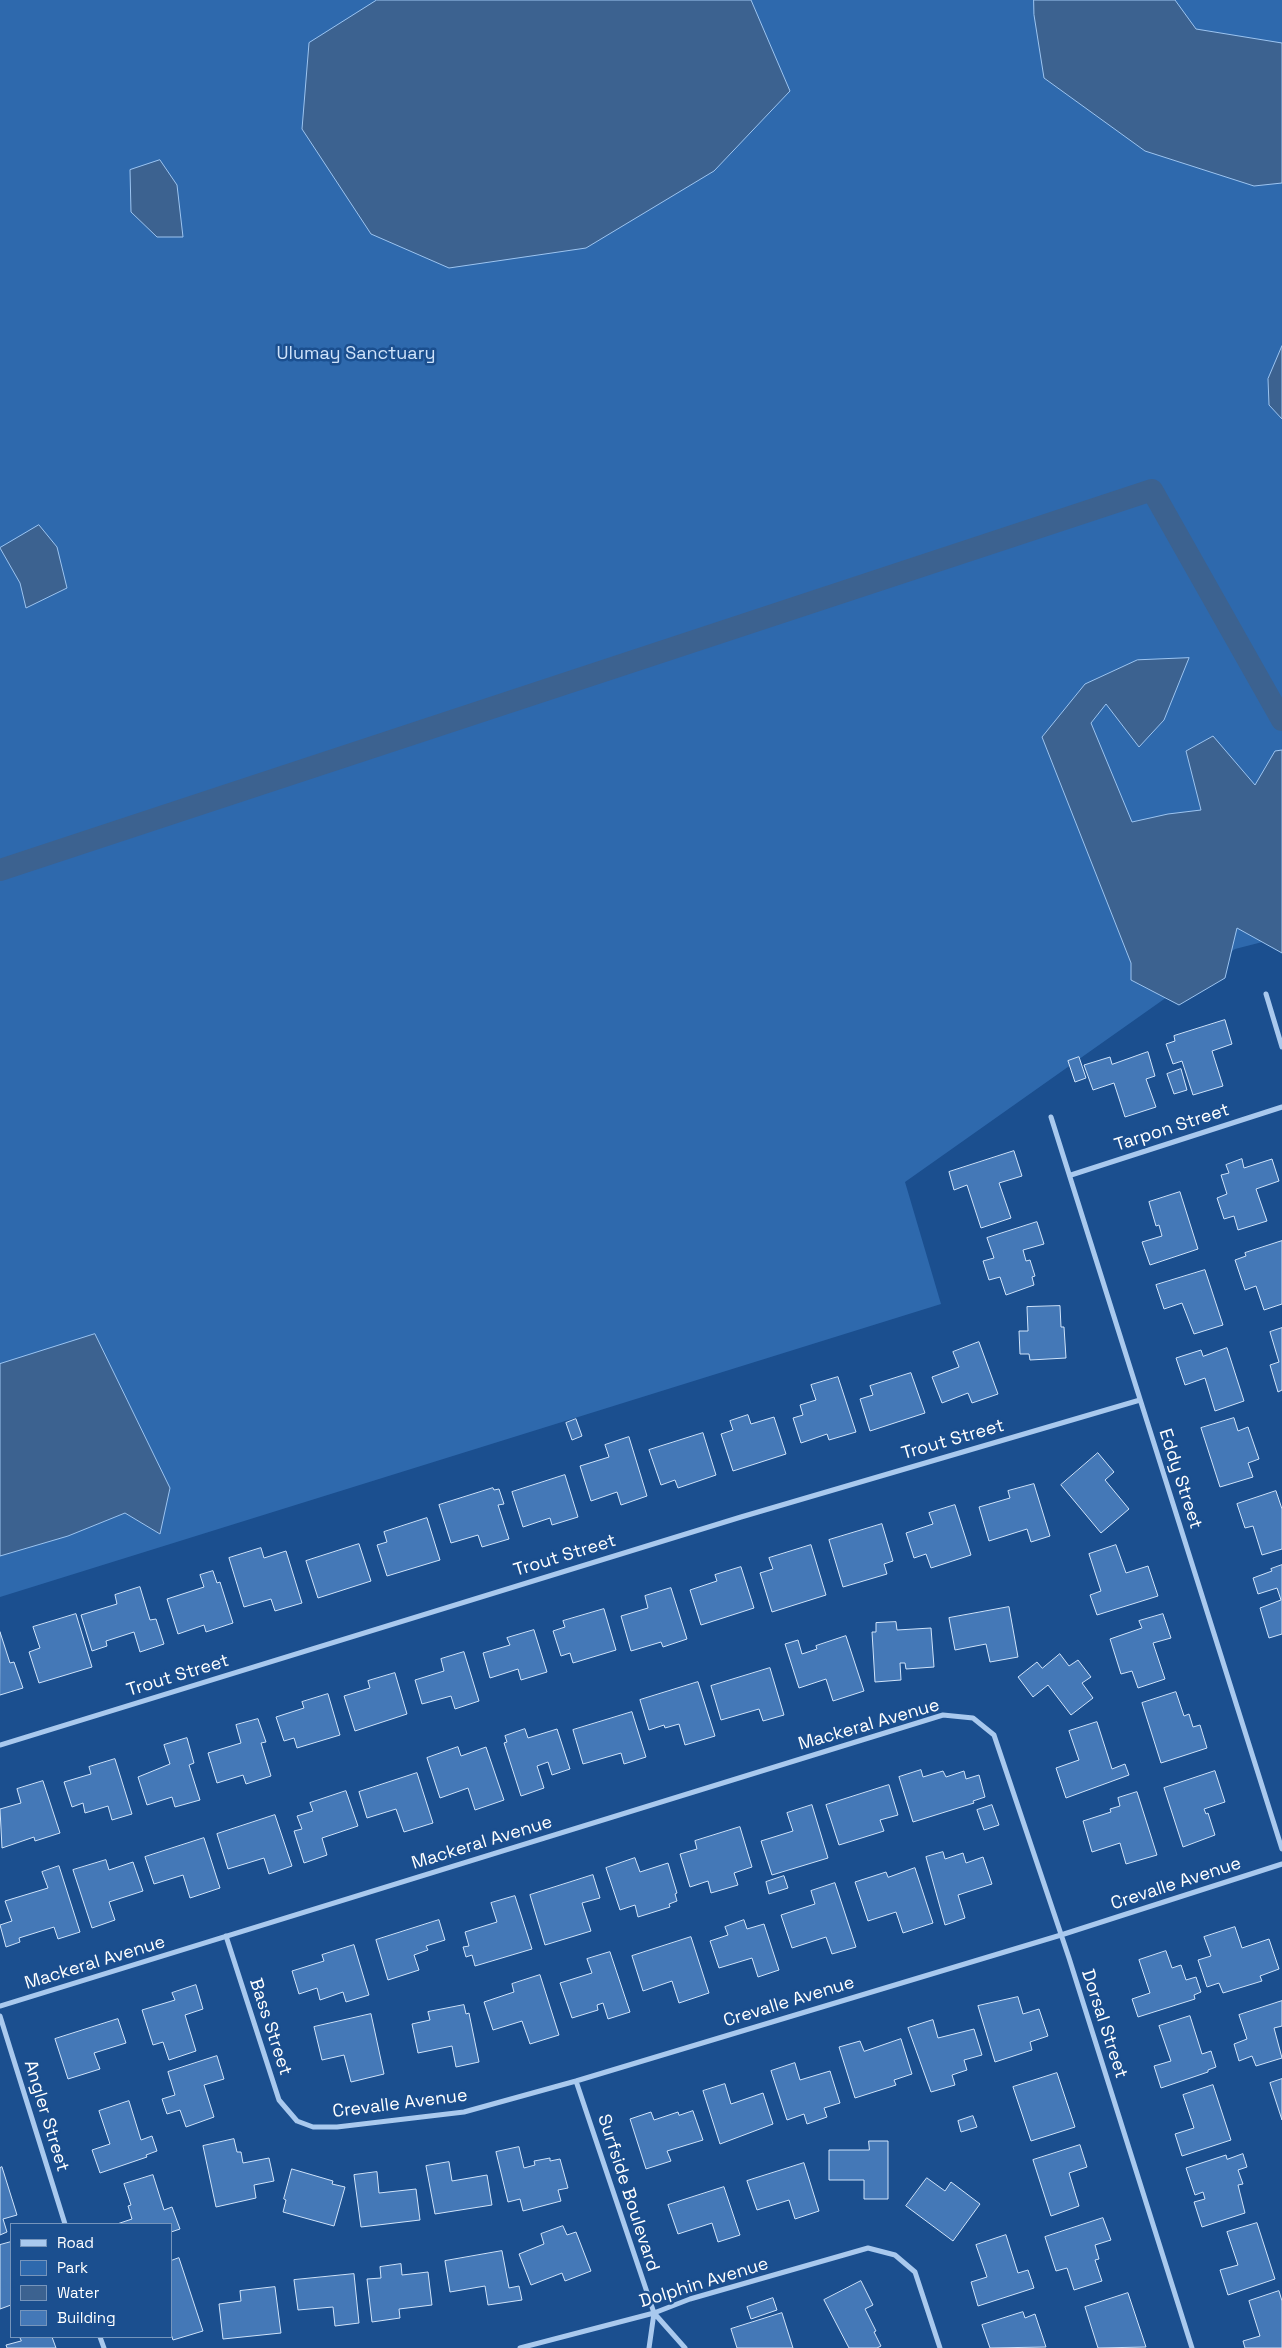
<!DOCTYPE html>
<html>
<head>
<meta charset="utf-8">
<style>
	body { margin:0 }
	#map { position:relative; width:1282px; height:2348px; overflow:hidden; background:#1b4f8f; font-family:"Space Grotesk",sans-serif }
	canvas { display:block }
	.legend { position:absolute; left:10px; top:2223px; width:162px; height:115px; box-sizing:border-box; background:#1b4f8f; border:1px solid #7695bc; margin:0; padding:6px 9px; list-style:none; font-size:15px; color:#fff }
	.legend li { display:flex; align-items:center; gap:10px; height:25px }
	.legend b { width:25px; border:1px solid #7695bc }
</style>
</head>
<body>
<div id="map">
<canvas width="1282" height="2348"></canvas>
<ul class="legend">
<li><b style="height:6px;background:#a9c9ee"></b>Road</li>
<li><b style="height:14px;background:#2e69ad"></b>Park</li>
<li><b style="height:14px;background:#3c6290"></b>Water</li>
<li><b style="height:14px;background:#4478b7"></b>Building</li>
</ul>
</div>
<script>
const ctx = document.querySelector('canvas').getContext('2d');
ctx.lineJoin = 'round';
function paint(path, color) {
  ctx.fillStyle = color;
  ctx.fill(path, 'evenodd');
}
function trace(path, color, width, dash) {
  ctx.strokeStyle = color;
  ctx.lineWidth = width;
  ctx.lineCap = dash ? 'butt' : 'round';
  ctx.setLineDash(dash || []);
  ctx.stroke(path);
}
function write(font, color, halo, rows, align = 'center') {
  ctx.font = font + ' "Space Grotesk",sans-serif';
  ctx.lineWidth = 5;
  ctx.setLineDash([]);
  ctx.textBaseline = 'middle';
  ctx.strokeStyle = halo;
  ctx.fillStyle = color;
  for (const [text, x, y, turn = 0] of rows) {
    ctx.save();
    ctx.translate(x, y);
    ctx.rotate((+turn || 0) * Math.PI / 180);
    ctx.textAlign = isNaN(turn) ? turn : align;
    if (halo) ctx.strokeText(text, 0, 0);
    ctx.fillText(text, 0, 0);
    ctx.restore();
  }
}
const green = new Path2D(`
	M0,0H1282V937L1235,949L905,1182L941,1304L0,1597Z`);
const water = new Path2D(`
	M377,0H751L790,91L714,171L586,248L449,268L371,234L302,129L309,43Z
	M1034,0H1175L1196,29L1282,43V183L1254,186L1145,151L1044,78L1034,15Z
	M160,160L177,185L183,237H157L131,212L130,170Z
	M1282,346V419L1269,405L1268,379Z
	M39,525L57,547L67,588L26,608L20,583L0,548Z
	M1189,658L1164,720L1139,747L1106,704L1091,723L1132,822L1168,814L1201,810L1186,751L1213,736L1255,785L1275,751L1282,750V953L1237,928L1225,978L1179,1005L1131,980V963L1042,737L1085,684L1137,660Z
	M95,1334L170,1488L160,1534L125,1513L68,1536L0,1556V1364Z`);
const canal = new Path2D(`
	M0,870L1152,490L1282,720`);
const building = new Path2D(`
	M1225,1020L1232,1044L1212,1051L1223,1086L1193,1095L1182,1061L1173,1064L1166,1044L1175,1041L1174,1036Z
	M1148,1052L1155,1076L1146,1079L1156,1107L1125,1117L1114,1083L1093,1090L1084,1065L1110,1057L1112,1064Z
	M1079,1057L1086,1078L1075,1082L1068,1061Z
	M1181,1069L1187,1090L1174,1094L1167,1074Z
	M1014,1151L1022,1176L999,1183L1011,1218L981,1228L967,1185L954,1190L949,1172Z
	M1242,1159L1244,1168L1272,1159L1279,1181L1256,1189L1267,1221L1238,1230L1234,1216L1224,1219L1217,1198L1227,1194L1221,1175L1229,1173L1226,1165Z
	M1180,1192L1198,1249L1150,1265L1142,1242L1162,1236L1159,1225L1156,1226L1149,1202Z
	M1037,1222L1044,1244L1023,1250L1026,1261L1030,1260L1035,1276L1032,1277L1034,1285L1006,1295L1000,1277L989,1280L983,1261L994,1258L987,1238Z
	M1282,1241V1304L1264,1310L1256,1286L1245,1290L1235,1260L1246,1256L1245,1253Z
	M1205,1270L1223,1325L1194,1334L1182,1303L1164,1309L1156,1285Z
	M1060,1306L1061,1327H1064L1066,1358L1030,1360L1029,1354H1020L1019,1331H1028L1027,1307Z
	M1282,1328V1390L1278,1392L1270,1365L1279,1362L1270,1332Z
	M979,1342L998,1394L972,1403L968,1393L942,1403L932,1377L959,1367L953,1352Z
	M1227,1348L1244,1401L1215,1411L1205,1378L1185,1385L1176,1358L1201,1350L1203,1356Z
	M911,1373L925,1413L870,1431L860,1399L873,1395L870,1386Z
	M838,1377L856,1432L829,1440L827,1434L801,1443L793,1418L803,1415L800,1405L816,1400L811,1385Z
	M748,1415L751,1424L774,1417L786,1454L733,1471L721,1434L733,1430L730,1421Z
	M1234,1418L1238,1431L1248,1427L1259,1459L1248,1463L1253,1477L1220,1487L1201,1428Z
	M576,1419L582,1436L572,1440L566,1423Z
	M703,1433L716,1475L678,1488L675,1480L661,1485L649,1450Z
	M629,1437L647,1496L621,1505L617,1492L591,1501L580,1466L609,1457L605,1445Z
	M1098,1453L1114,1472L1105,1480L1129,1509L1101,1533L1061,1485Z
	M565,1475L578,1517L552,1525L550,1518L523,1527L512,1492Z
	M1034,1484L1050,1536L1031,1542L1027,1529L989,1541L979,1507L1010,1498L1008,1491Z
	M493,1488L494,1490L499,1489L504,1504L498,1505L509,1539L482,1547L478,1535L451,1543L439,1505Z
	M1276,1491L1282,1509V1549L1262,1555L1253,1526L1245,1528L1237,1504Z
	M955,1505L971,1555L931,1568L926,1554L914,1558L906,1533L933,1524L929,1513Z
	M427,1518L440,1560L387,1576L377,1545L387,1542L384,1532Z
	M882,1524L893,1561L884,1564L887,1574L843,1587L829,1540Z
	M359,1544L371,1581L318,1598L306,1561Z
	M811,1545L826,1595L772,1612L760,1573L773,1569L769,1558Z
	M1116,1545L1126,1573L1148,1566L1158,1596L1097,1615L1090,1595L1101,1591L1089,1554Z
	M261,1548L264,1558L286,1551L302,1603L275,1611L271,1599L244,1607L229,1558Z
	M1282,1565V1634L1269,1638L1260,1608L1281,1600L1277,1588L1258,1594L1253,1578L1272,1571L1271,1569Z
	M741,1567L754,1608L701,1625L690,1590L717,1581L715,1575Z
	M213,1571L217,1583L220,1582L233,1623L206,1632L204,1625L178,1634L167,1599L204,1587L200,1575Z
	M140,1587L150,1620L156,1619L164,1644L140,1652L134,1632L106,1641L107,1646L92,1651L81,1615L117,1604L115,1595Z
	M671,1588L687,1639L663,1647L661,1642L631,1651L621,1616L648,1608L645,1596Z
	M1009,1607L1018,1657L990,1662L986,1644L955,1650L949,1618Z
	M604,1609L616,1650L573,1663L570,1653L561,1656L553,1631L565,1627L563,1621Z
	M76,1614L92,1667L39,1683L29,1652L40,1648L33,1627Z
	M1163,1614L1171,1638L1153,1643L1165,1679L1138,1688L1132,1671L1121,1674L1110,1639L1142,1628L1139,1621Z
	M896,1622L897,1630L931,1628L934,1667L906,1669L905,1663H900L901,1680L875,1682L872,1632H876V1623Z
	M534,1630L547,1672L521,1680L518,1669L490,1678L483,1653L510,1645L507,1638Z
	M0,1632L10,1663L14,1662L23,1688L0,1695Z
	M846,1636L864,1691L833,1701L826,1679L799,1688L785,1644L798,1640L802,1654L817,1649L816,1646Z
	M464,1652L479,1701L455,1709L451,1696L422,1704L415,1680L444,1671L441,1659Z
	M1060,1654L1069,1666L1078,1660L1091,1677L1082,1683L1093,1698L1071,1715L1048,1685L1033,1697L1018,1677L1037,1662L1042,1668Z
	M770,1668L784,1715L763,1721L759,1709L721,1720L711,1686Z
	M395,1673L407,1714L355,1731L344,1696L370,1688L368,1681Z
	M698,1682L715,1736L685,1745L679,1724L665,1728L664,1725L649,1730L640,1700Z
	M1176,1692L1184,1716L1189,1714L1193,1727L1200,1725L1207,1748L1161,1763L1142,1703Z
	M328,1694L340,1735L297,1748L294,1738L284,1741L276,1717L304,1708L302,1702Z
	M632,1712L646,1757L624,1764L621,1753L583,1764L573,1730Z
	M258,1719L266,1742L261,1743L271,1776L246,1784L243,1775L217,1783L208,1753L241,1743L236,1725Z
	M1097,1722L1112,1769L1125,1764L1129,1775L1066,1798L1056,1768L1079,1760L1069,1731Z
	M525,1729L528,1738L557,1729L570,1769L552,1775L548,1762L537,1766L544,1788L521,1796L504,1743L507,1742L505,1736Z
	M187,1738L194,1763L189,1765L200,1800L175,1807L172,1797L147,1805L138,1777L170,1764L164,1745Z
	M458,1747L461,1756L486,1747L504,1800L475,1810L468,1788L440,1798L427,1758Z
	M115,1759L132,1814L112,1820L108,1806L85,1813L83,1803L72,1807L64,1782L91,1774L89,1767Z
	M921,1770L923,1777L943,1771L946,1777L964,1771L966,1779L979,1775L985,1797L973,1801L974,1803L913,1822L899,1777Z
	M1215,1771L1225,1802L1204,1809L1206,1814L1208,1813L1215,1835L1183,1847L1164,1788Z
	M417,1773L433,1823L404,1832L396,1809L367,1818L359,1792Z
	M43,1781L60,1833L35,1841L34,1837L2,1848L0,1809L21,1803L17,1789Z
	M889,1785L898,1815L880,1820L884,1831L839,1845L826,1805Z
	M346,1791L358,1826L322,1838L327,1855L304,1863L294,1831L302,1829L297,1816L313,1811L310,1803Z
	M1137,1792L1157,1855L1126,1864L1120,1843L1092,1852L1083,1821L1111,1812L1110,1809L1120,1806L1118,1798Z
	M812,1805L828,1858L772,1875L761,1841L793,1831L787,1813Z
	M992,1805L999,1825L984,1830L977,1810Z
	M275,1815L292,1866L269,1874L264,1858L228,1869L217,1834Z
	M740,1827L752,1867L734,1873L738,1885L711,1893L708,1881L690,1887L680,1854L697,1849L695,1841Z
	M204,1838L220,1888L190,1898L183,1875L154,1884L145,1857Z
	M943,1852L945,1859L963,1853L966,1863L983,1857L992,1884L958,1895L965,1918L945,1925L926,1857Z
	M635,1858L640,1872L668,1863L677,1893L675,1894L677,1901L669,1904L670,1907L638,1917L635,1905L620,1910L606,1868Z
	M106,1860L109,1870L133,1862L143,1891L109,1902L115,1920L92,1928L73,1870Z
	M59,1866L80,1932L58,1939L54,1927L19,1938L20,1942L6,1947L0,1925L12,1921L5,1901L48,1888L42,1872Z
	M915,1868L933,1923L903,1933L896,1912L868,1921L855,1882L886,1872L888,1877Z
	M593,1875L600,1898L582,1903L591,1931L545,1945L530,1895Z
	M784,1876L788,1888L769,1894L766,1882Z
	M835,1883L856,1947L832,1954L826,1937L792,1948L781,1915L815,1904L811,1891Z
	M515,1896L532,1949L475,1966L472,1955L466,1957L463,1947L469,1946L465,1932L497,1922L491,1903Z
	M439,1920L445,1940L426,1946L428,1950L414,1955L419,1970L388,1980L376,1940Z
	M744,1920L747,1929L764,1924L779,1970L758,1977L752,1958L719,1968L710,1941L728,1935L725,1927Z
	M1235,1927L1242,1948L1269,1939L1279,1969L1260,1976L1262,1981L1223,1993L1219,1983L1207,1987L1198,1960L1211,1956L1204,1937Z
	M691,1937L709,1993L679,2003L672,1981L643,1991L632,1956Z
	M354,1945L369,1995L346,2002L343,1992L320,2000L317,1988L299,1994L292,1971L324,1961L322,1955Z
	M1166,1951L1172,1968L1181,1965L1186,1980L1196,1977L1201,1992L1194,1995L1195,1999L1138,2017L1132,1999L1150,1993L1139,1960Z
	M610,1952L630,2012L608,2019L603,2003L597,2005L598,2010L572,2018L560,1983L592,1973L587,1959Z
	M540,1975L559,2035L530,2044L522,2021L493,2030L484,2002L514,1992L512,1984Z
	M196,1985L203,2009L185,2015L196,2051L169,2060L163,2042L153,2045L142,2010L175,2000L172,1993Z
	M1018,1997L1023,2014L1039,2009L1048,2036L1030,2042L1032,2050L995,2062L978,2006Z
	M1282,2001V2026L1274,2028L1282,2058L1256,2066L1252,2056L1239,2061L1234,2044L1247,2039L1239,2015Z
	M464,2005L466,2014L469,2013L479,2062L456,2067L452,2046L418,2053L412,2024L430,2020L428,2012Z
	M371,2014L384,2074L351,2082L344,2055L322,2060L314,2027Z
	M1190,2016L1202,2054L1211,2051L1216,2067L1208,2070V2072L1161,2088L1154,2066L1171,2061L1159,2026Z
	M118,2019L126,2043L94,2053L100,2069L68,2079L55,2039Z
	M933,2020L938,2038L974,2029L982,2055L964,2060L967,2070L952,2075L955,2085L931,2092L908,2028Z
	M901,2039L912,2074L894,2080L896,2085L855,2098L839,2047L860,2041L864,2051Z
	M217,2056L224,2079L204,2085L214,2117L186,2127L180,2110L167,2114L162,2099L175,2095L168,2072Z
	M795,2063L800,2080L830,2071L840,2103L824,2108L827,2117L807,2124L804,2114L787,2120L771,2071Z
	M1057,2073L1075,2127L1031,2141L1013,2087Z
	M1282,2079V2120L1270,2083Z
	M725,2084L731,2104L763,2093L773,2124L720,2144L703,2091Z
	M1213,2085L1231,2140L1182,2156L1175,2134L1194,2128L1183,2095Z
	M129,2101L141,2140L152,2136L157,2151L146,2155L147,2157L100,2173L92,2150L110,2144L99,2111Z
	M693,2111L703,2140L667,2151L671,2161L646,2169L630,2119L651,2112L654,2120L678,2112L679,2115Z
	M973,2116L977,2127L961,2132L958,2121Z
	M234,2139L237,2152H241L243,2163L269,2158L274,2181L254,2185L256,2198L216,2207L203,2146Z
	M869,2141H888V2199H864V2180H829V2150H869Z
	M1080,2145L1087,2167L1069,2173L1079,2206L1051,2216L1033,2160Z
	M519,2147L524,2168L535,2165L534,2161L550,2158V2161L560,2159L568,2188L558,2190L561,2201L523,2211L520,2199L508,2202L496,2152Z
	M1243,2154L1247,2167L1238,2170L1243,2184L1238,2185L1245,2213L1202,2227L1194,2202L1205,2199L1203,2192L1195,2195L1186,2168L1226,2155L1227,2159Z
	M449,2162L452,2181L487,2175L492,2205L435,2214L426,2166Z
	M804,2163L819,2211L795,2219L789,2200L757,2210L747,2181Z
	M2,2167L17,2215L3,2219L7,2232L0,2235V2168Z
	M292,2169L333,2181L332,2184L345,2187L334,2226L283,2212L286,2200L284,2199Z
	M377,2172L379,2193L416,2189L420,2220L361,2227L354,2175Z
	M153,2175L164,2210L172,2207L180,2229L171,2232V2224H117L132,2219L128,2206L131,2205L124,2184Z
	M927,2178L945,2191L951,2182L980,2204L953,2241L906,2206Z
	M724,2187L740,2235L718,2242L712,2223L678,2234L668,2205Z
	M1103,2218L1111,2240L1095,2245L1099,2259L1095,2260L1102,2281L1074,2290L1067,2268L1056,2271L1045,2237Z
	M1257,2223L1275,2279L1228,2295L1220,2270L1238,2265L1227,2232Z
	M563,2226L567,2235L576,2232L591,2271L565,2281L562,2273L531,2285L519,2254L544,2244L541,2234Z
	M1006,2235L1018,2273L1028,2270L1034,2288L978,2306L971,2282L987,2277L976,2245Z
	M11,2242V2305L0,2309V2245Z
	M502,2251L509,2288L519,2286L522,2300L488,2305L485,2286L450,2292L445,2261Z
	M179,2258L203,2331L173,2340L171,2334V2261Z
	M401,2264L402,2275L428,2272L432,2305L399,2309L400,2318L372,2322L367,2279L381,2278L380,2267Z
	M354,2274L359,2323L335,2326L333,2307L298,2310L294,2280Z
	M861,2281L873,2305L865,2309L876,2331L874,2332L881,2346L877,2348H849L824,2300Z
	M275,2287L281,2333L223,2339L219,2304L241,2301L240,2291Z
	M1279,2291L1282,2301V2348H1245L1243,2341L1260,2336L1249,2301Z
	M1128,2293L1146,2347L1098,2348L1085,2307Z
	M773,2298L777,2310L751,2319L747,2307Z
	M1023,2312L1025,2318L1035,2314L1046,2347L990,2348L982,2325Z
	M782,2313L793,2348H737L731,2329Z
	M20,2337H52L56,2348H7L6,2345L21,2341Z`);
const street = new Path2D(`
	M1266,994L1282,1047
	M1051,1117L1282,1849
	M1071,1175L1282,1107
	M0,1745L741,1517L1140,1400
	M226,1936L279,2100L297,2121L313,2127H337L464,2112L576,2081L1061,1935L1282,1864
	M0,2006L943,1715L973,1718L994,1735L1069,1958L1192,2348
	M0,2016L65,2224
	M576,2081L654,2313L685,2348
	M100,2337L104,2348
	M520,2348L654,2313L690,2299L868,2248L895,2255L915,2272L940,2348
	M649,2348L654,2313`);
const parkNames = [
	["Ulumay Sanctuary",356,354]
];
const streetNames = [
	["Tarpon Street",1172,1128,-18],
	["Trout Street",953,1440,-16],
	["Eddy Street",1180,1479,72],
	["Trout Street",565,1556,-17],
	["Trout Street",178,1676,-17],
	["Mackeral Avenue",869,1725,-16],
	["Mackeral Avenue",482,1843,-17],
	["Crevalle Avenue",1176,1884,-18],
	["Mackeral Avenue",95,1963,-17],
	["Crevalle Avenue",789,2002,-17],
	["Dorsal Street",1104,2024,72],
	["Bass Street",270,2027,72],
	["Crevalle Avenue",400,2104,-7],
	["Angler Street",46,2116,73],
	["Surfside Boulevard",628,2193,72],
	["Dolphin Avenue",704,2283,-17]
];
paint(green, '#2e69ad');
paint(water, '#3c6290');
trace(water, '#9cc4f0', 1);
trace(canal, '#3c6290', 22);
paint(building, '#4478b7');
trace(building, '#cfe3fa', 1);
trace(street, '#a9c9ee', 5);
write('18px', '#cfe3fa', '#1b4f8f', parkNames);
write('18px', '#fff', '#1b4f8f', streetNames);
</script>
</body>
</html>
